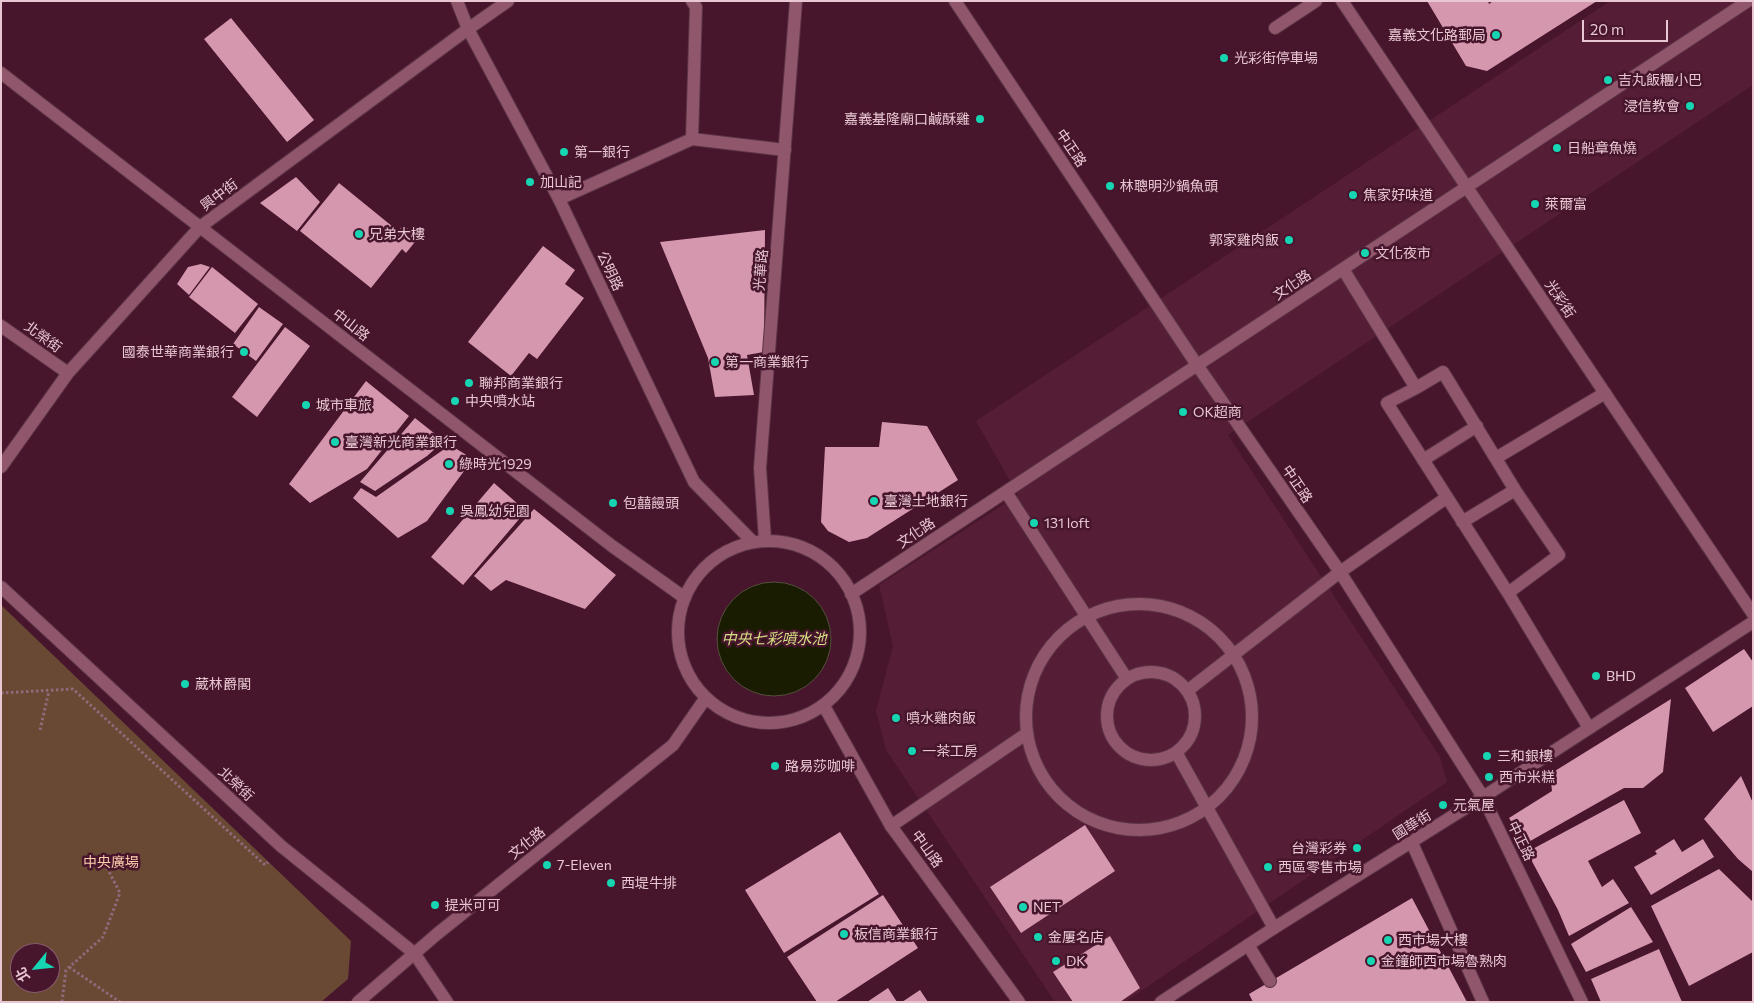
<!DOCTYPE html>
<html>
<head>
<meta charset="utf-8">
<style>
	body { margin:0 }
	#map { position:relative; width:1754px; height:1003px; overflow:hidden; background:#47152c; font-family:Commissioner,"Noto Sans TC",sans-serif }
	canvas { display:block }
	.frame { position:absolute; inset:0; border:2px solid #e8c7d2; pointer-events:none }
	.north { position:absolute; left:10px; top:943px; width:50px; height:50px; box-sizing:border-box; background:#47152c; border:1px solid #875c6e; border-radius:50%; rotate:242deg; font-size:14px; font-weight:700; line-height:20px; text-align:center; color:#e8c7d2 }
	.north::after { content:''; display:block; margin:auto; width:18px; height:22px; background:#16d5b3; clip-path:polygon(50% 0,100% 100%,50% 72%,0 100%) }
	.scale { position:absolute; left:1582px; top:20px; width:86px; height:22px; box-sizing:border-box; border:2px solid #e8c7d2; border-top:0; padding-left:6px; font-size:15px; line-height:18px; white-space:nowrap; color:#e8c7d2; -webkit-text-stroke:4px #47152c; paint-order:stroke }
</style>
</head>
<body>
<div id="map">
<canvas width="1754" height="1003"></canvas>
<div class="frame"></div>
<div class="north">北</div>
<div class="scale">20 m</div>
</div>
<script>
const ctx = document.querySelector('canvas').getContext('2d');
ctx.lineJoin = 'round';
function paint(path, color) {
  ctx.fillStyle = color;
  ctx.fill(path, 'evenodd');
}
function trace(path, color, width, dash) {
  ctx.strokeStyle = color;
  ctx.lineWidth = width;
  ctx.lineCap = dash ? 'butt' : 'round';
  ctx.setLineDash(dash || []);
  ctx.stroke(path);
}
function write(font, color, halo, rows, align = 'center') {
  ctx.font = font + ' Commissioner,"Noto Sans TC",sans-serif';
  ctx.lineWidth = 5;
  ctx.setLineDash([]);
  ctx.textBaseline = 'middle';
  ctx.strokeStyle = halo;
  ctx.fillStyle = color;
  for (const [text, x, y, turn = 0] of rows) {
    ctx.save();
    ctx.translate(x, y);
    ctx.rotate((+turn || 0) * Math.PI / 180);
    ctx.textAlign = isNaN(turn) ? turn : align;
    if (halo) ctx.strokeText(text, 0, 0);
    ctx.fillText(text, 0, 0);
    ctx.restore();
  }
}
const built = new Path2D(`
	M1610,1H1753V85L1228,435L1440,757L1447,782L1125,1002H1055L886,750L876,711L893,646L879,585L1018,495L976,421Z`);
const green = new Path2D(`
	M1,605L351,941L348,979L321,1002H1ZM20,953H50V983H20Z`);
const water = new Path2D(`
	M717 639a57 57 0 1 1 114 0a57 57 0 1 1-114 0Z`);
const building = new Path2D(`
	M1427,1H1488L1489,4L1493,1H1597L1487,71L1466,66Z
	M231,18L314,120L287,142L204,39Z
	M296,177L320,202L297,231L260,203Z
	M339,183L398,231L403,225L419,237L406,253L402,249L371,288L300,231Z
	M765,230L764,352L747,355L754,395L715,397L708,358L660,242Z
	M543,246L575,270L565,284L584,298L537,359L529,353L511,376L468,342Z
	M201,264L210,267L189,295L177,284L188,267Z
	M212,267L258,304L235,333L189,297Z
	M259,307L283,324L256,361L233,344Z
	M285,327L310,346L257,417L232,397Z
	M366,381L409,416L367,469L310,503L289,484Z
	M415,418L444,441L427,456L375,491L360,482Z
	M882,422L927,426L958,480L867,538L849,542L828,531L821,522L825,447H879Z
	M450,445L473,459L427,521L398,538L353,498L361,488L376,497Z
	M494,483L526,511L463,585L431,557Z
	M534,509L616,575L585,609L506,580L491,591L474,576Z
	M1744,649L1753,662V706L1713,732L1685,688Z
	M1671,699L1663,772L1643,788H1624L1525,844L1509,818L1552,791L1550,774Z
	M1741,776L1753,803V872L1738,859L1704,819Z
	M1624,800L1641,833L1588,861L1602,887L1613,879L1629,903L1569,936L1558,910L1527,852Z
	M1085,825L1115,871L1021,933L990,887Z
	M840,832L879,894L784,953L745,890Z
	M1674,839L1682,852L1703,839L1714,857L1651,895L1634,867L1657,854L1655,851Z
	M1719,869L1753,902V952L1689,986L1651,906Z
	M883,895L918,948L835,1002H817L787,957Z
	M1412,898L1467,1002H1253L1249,994Z
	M1631,907L1653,942L1586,972L1571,944Z
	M1110,936L1140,988L1120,1002H1073L1053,972Z
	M1659,949L1682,1002H1601L1591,979Z
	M888,988L897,1002H867Z
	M920,990L928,1002H902Z`);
const path = new Path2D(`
	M1,693L73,689L265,865L268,862
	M40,730L49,691
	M69,967L120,1002
	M62,1002L66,970L103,937L120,893L101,856`);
const service = new Path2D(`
	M692,1L696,7L692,139
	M1275,28L1316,1
	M559,199L692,139L785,150
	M1343,269L1416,388L1387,403L1508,593L1559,555L1515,490L1443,372L1416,388
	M1496,458L1605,393
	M1423,460L1477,426
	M1006,492L1127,679
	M1462,522L1515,490
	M1508,593L1589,728
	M1026 717a113 113 0 1 1 226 0a113 113 0 1 1-226 0Z
	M1107 716a44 44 0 1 1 88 0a44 44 0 1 1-88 0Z
	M1187,691L1340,572L1446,498
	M1176,752L1274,928
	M891,826L1026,734
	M1412,843L1483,1002
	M1248,945L1270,981`);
const minor = new Path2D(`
	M955,1L1197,365L1340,572L1483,797L1582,1002
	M1342,1L1753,614
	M1,326L68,373
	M1,467L68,373L200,227L468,29L508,1
	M765,540L760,468L796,1
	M1,587L281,846L414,953L447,1002
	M851,594L1748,1
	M1161,1002L1274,928L1483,797L1753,622`);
const tertiary = new Path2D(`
	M457,1L468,29L559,199L694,482L752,541
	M1,73L612,546L685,598
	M678 632a91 91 0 1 1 182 0a91 91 0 1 1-182 0Z
	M824,706L891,826L1019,1002
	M358,1002L437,934L673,745L705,699`);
const markers = [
	[1496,35,5,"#16d5b3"],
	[1224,58,5,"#16d5b3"],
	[1608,80,5,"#16d5b3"],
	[1690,106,5,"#16d5b3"],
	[980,119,5,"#16d5b3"],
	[1557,148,5,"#16d5b3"],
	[564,152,5,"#16d5b3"],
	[530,182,5,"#16d5b3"],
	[1110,186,5,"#16d5b3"],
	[1353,195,5,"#16d5b3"],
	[1535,204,5,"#16d5b3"],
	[359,234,5,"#16d5b3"],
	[1289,240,5,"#16d5b3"],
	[1365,253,5,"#16d5b3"],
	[244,352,5,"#16d5b3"],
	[715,362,5,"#16d5b3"],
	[469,383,5,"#16d5b3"],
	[455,401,5,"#16d5b3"],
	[306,405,5,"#16d5b3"],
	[1183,412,5,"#16d5b3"],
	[335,442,5,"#16d5b3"],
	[449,464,5,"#16d5b3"],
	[874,501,5,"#16d5b3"],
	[613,503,5,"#16d5b3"],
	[450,511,5,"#16d5b3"],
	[1034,523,5,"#16d5b3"],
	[1596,676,5,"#16d5b3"],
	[185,684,5,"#16d5b3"],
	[896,718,5,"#16d5b3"],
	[912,751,5,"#16d5b3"],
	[1487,756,5,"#16d5b3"],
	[775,766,5,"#16d5b3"],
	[1489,777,5,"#16d5b3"],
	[1443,805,5,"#16d5b3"],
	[1357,848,5,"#16d5b3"],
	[547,865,5,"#16d5b3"],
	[1268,867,5,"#16d5b3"],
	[611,883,5,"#16d5b3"],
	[435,905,5,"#16d5b3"],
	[1023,907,5,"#16d5b3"],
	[844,934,5,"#16d5b3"],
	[1038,937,5,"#16d5b3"],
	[1388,940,5,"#16d5b3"],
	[1056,961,5,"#16d5b3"],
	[1371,961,5,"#16d5b3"]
];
const poiNames = [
	["嘉義文化路郵局",1486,35,"right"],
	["光彩街停車場",1234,58],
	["吉丸飯糰小巴",1618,80],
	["浸信教會",1680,106,"right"],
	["嘉義基隆廟口鹹酥雞",970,119,"right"],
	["日船章魚燒",1567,148],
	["第一銀行",574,152],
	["加山記",540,182],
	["林聰明沙鍋魚頭",1120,186],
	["焦家好味道",1363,195],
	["萊爾富",1545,204],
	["兄弟大樓",369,234],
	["郭家雞肉飯",1279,240,"right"],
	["文化夜市",1375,253],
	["國泰世華商業銀行",234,352,"right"],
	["第一商業銀行",725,362],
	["聯邦商業銀行",479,383],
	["中央噴水站",465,401],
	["城市車旅",316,405],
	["OK超商",1193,412],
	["臺灣新光商業銀行",345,442],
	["綠時光1929",459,464],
	["臺灣土地銀行",884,501],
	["包囍饅頭",623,503],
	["吳鳳幼兒園",460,511],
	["131 loft",1044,523],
	["BHD",1606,676],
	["葳林爵閣",195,684],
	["噴水雞肉飯",906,718],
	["一茶工房",922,751],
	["三和銀樓",1497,756],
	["路易莎咖啡",785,766],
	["西市米糕",1499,777],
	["元氣屋",1453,805],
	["台灣彩券",1347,848,"right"],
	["7-Eleven",557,865],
	["西區零售市場",1278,867],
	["西堤牛排",621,883],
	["提米可可",445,905],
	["NET",1033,907],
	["板信商業銀行",854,934],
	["金屢名店",1048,937],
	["西市場大樓",1398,940],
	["DK",1066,961],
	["金鐘師西市場魯熟肉",1381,961]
];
const streetNames = [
	["中正路",1071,148,56],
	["興中街",219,195,-37],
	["光華路",761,270,-85],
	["公明路",610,271,65],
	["文化路",1292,285,-34],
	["光彩街",1560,299,56],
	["中山路",351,325,38],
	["北榮街",43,337,36],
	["中正路",1297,484,56],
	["文化路",916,533,-34],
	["北榮街",236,784,43],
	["國華街",1412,825,-32],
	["中正路",1521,841,64],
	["文化路",527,843,-39],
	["中山路",927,849,54]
];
const parkNames = [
	["中央廣場",111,862]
];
const waterNames = [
	["中央七彩噴水池",774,639]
];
paint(built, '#561d37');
paint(green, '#694934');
paint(water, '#191c00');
trace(water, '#574f3f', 1);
paint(building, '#d597ae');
trace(service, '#5c3445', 14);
trace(minor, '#5c3445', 14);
trace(tertiary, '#5c3445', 14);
trace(path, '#92687a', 3, [2.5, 2.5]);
trace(service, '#8f566c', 12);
trace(minor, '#8f566c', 12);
trace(tertiary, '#8f566c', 12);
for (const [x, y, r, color] of markers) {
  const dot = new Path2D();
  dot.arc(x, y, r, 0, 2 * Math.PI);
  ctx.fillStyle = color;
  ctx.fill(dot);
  trace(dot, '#47152c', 2);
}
write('14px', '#e8c7d2', '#47152c', poiNames, 'left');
write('14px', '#e8c7d2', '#47152c', streetNames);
write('14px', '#ffcdac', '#47152c', parkNames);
write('italic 15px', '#d4e183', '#47152c', waterNames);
</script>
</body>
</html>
